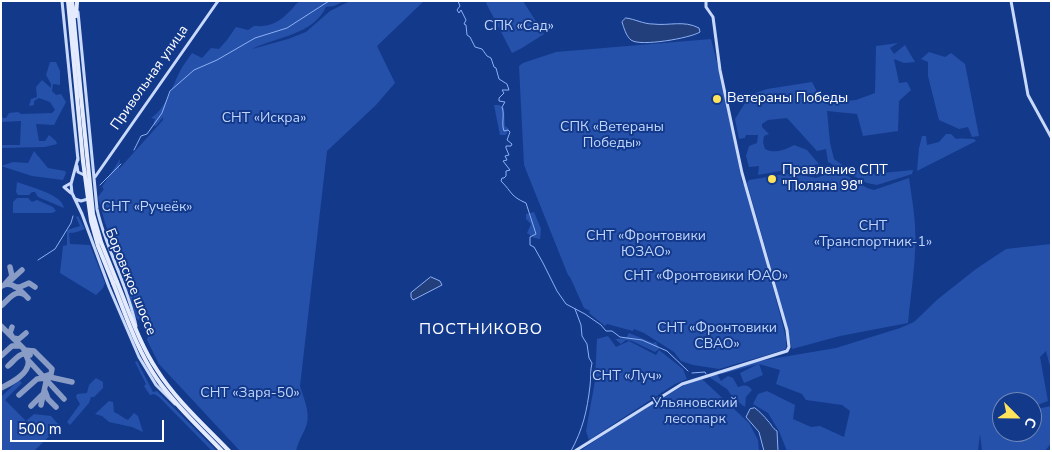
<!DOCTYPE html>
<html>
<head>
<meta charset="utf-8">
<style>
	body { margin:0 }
	#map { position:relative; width:1052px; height:452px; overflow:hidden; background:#13398b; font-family:"Nunito Sans",sans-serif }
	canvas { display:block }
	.frame { position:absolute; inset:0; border:2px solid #fff; pointer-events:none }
	.north { position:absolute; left:992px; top:392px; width:50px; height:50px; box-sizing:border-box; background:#13398b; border:1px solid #7188b9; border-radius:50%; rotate:113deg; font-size:14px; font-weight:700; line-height:20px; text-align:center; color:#fff }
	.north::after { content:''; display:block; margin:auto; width:18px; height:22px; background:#ffe35a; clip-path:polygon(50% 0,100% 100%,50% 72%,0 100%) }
	.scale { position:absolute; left:10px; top:420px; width:154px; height:22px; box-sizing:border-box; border:2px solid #fff; border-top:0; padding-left:6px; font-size:15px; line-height:18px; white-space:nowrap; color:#fff; -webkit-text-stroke:4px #13398b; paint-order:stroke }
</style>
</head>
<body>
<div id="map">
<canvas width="1052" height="452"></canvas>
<div class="frame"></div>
<div class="north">С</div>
<div class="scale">500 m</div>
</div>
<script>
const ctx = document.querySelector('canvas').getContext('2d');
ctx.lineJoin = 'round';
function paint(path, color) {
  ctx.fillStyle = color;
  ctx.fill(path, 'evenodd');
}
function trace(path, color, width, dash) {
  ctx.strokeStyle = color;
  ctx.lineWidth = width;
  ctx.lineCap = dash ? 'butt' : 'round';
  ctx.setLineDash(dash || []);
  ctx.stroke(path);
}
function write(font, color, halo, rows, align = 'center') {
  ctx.font = font + ' "Nunito Sans",sans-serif';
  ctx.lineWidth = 4;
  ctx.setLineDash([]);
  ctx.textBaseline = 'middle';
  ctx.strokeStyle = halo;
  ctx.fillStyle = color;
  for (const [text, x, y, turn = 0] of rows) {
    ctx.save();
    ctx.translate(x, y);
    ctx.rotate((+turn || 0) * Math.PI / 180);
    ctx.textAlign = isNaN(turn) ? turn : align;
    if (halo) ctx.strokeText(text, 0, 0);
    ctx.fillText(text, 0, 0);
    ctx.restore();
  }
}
const green = new Path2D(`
	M301,1H344L334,6L326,7C313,35 276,37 252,49L288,39L306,32L330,11L350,1H424L377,46L395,83L376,105L327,151L300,386C304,400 312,415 305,429C302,436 298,442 296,451H240L159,364L147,340L149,332H147L133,296L132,302L140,317L139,320L137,319L112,250L110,243L114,246L105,223L98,197L104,189L102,187L120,159L119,169L163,120V117L156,126L153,125L155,119L151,118C168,107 173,82 183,66C186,62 189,57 192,53L202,58L211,48L219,49L227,40L236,27L248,30L254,26C270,27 278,23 289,12C294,8 295,3 301,1Z
	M485,1H523L544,34L522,48L512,53Z
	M711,39L725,94L742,182L748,191L786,338V348L784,350L719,369L693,365L681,361L674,352L644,333L634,329L633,331L607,324L605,326L589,313L590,311L584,308L570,277L568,275L524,165L519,66L523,63L556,52Z
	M898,43L890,48L894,54L905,45L915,62L904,63L894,59L899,83L907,82L911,90L899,101L898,131L863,136L857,114L827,111L830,143L834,159L848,169L860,170L872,174L913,170L912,174L877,185L867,183L828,162L826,149L817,151L787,118L768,120L762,124V127L769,134L764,136L763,142L765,149C774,154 785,150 794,145L807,150L819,164L758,175L759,166L749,167L746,156L749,146L757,143L758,135H746L745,138L739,139L735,119L750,95L767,89L812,82L823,103L856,100L875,93L876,46Z
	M929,52L945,57L951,53L965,64L979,136L972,137L968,127L959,129L939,120L928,76V62L921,59Z
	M50,62H56L60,71V85L53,84L52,91L56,95L61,94L66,102L54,125L36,124L39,141H45L49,135L56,141L57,144L45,147L1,148V145H20L21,121L1,122V115L3,118H6L9,113L18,112L21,114L52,113L55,110L50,102L39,98L34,101V105L29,106L31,99L37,97L36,87L42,80L51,88V84L46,75Z
	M494,105H499L504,108L505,126L509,129L506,135H500Z
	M946,134H951L956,139C963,138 968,139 974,139L976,141L917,171L919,148L922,136H926L927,145L939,142Z
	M34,151L48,168L65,171L66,173L63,180L32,176L1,166L13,162L28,163Z
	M831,167L835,168L867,188L874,190L909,178C911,193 914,209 915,225C917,258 911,290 908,323L840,336L792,349L775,282L777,279L774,278L747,183L749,180L791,173L816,178L824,175V170Z
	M17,182C30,187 62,194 64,208L38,197L35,192H32L29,195H18L16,192Z
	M17,198H28L32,202L37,200L53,207L56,211L52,213H13V202Z
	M534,212L541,229L540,239L534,238L527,233L531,224L526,219V214Z
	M78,216L85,229C80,231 75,233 69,233L70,244L90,245L105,283L103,288L96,295L60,273L63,246L67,245V230L80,226L76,217Z
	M1051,244V370L1046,351L1040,357L1048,401L1032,407V402H1002V432H1032V410L1051,406V443L1045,451H982L980,434L978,451H787L779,431L768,413L753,404L758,394L767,391L795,405L793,419L811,427L820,426L844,437L850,411L842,405L806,400L802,394L776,384L780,370L759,364L763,375L744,383L740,373L758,364L722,374L720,372L759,361L836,348L900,328L914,322L938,299L976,269L1006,249Z
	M629,333L653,343L656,342L659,349L655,352L632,341L626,340L621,344L615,339L626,338Z
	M608,336L616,347L629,341L656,355L659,350L683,369L687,379L675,384L589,440L586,431L595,381L597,339Z
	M137,361L153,392L157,391L217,451H212L159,397L154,394L150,395L144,386L146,384L135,362Z
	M717,374L721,381L728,376L733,378L738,387C744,385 748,384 752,390L746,397L745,407L734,399L727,389L709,377Z
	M96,378L103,382V388L94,397H91L89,403L70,425L67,422L80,404L76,397L77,394L87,393L89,385Z
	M702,379L749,423L758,440L759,451H580L621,423L686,384Z
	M19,380L22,383L5,400L26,421L34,414L51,416L60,426L34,451H1V397Z
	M109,401L113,402L114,412C119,414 123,418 128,420L134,413L138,416L143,432L132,427L109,422L102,416L95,414Z`);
const water = new Path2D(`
	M626,18C635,19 643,24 653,24C669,26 684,20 699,28L700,32C691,38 640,47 631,40C626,36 624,28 622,22Z
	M431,277L440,281L442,285L413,300L411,297V293Z
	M755,408C760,412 764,416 768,421C772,425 772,428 777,431L778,451H764L759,432L746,417L750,409Z`);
const stream = new Path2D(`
	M458,1L460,6L457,10L459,13L461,10L466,20L464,24L466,25L467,35L470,37L475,47L482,49L487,56L491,58L494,67L496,68L499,79L507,84L509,90H502L504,93L499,98V101L505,102L502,107C505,115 501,123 504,131L508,130L510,132L507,140L512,144L511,146H506V148L509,155L505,156L507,160L503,161L510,170L506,171V176L504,178H502L501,181C513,193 510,196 526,203L536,234L530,237V245L534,247L543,263L557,291L566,304L585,314L601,325L606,331H612L620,337L642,340L667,351L688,371
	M134,150L141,136L147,134L162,113L170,91L194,70L217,60L255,38L287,28L329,1
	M100,185L121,164
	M38,260L55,249L71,223L73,216
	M692,373L705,372L706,374
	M571,451C583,429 587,411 590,386C591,378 590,371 592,363L589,358L587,344L582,336L581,325L575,309`);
const taxiway = new Path2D(`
	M11,280L22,270
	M5,284L12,276L10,267
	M2,286C12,280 21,291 28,298
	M15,287H20L29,283L35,287
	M1,306C8,300 14,290 23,294
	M1,326L30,355C21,350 15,360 8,366
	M12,327L10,333L13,338L19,339L26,333
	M1,356L12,346H20
	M45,376L51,374L52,369L34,351L24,350L28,360L64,399
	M45,376L72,382
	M1,388C11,383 31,373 28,360
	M45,391L48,399L56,407
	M19,395L37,379L45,378L46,382L41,405
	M31,406L42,395`);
const secondary = new Path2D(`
	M62,1L78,160
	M1011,1L1028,95L1051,137
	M78,12L97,209C106,250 128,285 136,326
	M78,158L71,184L72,193L82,214L109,287L139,357L156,385L175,404
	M77,166L78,172L84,175
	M95,177L218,1
	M71,193L64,187L71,183
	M75,199L81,201L88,199
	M575,451L682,384L787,351L789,347L787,330L742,173L720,70L713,17L706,7V1`);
const primary = new Path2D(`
	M68,1L83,161
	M72,1L81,96
	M76,16L77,2
	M117,282C129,311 139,343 157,370C176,400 204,425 229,451
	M113,283C126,316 137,350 157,379C175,405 200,428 222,451`);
const primaryBridge = new Path2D(`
	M81,96L93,214L101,242L117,282
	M83,161L91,221L98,246L113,283`);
const markers = [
	[717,99,5,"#ffe35a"],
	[772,179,5,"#ffe35a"]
];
const parkNames = [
	["СПК «Сад»",519,27],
	["СНТ «Искра»",264,119],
	["СПК «Ветераны",612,128],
	["Победы»",612,144],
	["СНТ «Ручеёк»",147,208],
	["СНТ",873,227],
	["«Транспортник-1»",873,243],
	["СНТ «Фронтовики",646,237],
	["ЮЗАО»",646,253],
	["СНТ «Фронтовики ЮАО»",706,277],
	["СНТ «Фронтовики",717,329],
	["СВАО»",717,345],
	["СНТ «Луч»",627,377],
	["СНТ «Заря-50»",250,394],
	["Ульяновский",695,404],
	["лесопарк",695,420]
];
const streetNames = [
	["Привольная улица",150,78,-55],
	["Боровское шоссе",130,282,68]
];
const poiNames = [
	["Ветераны Победы",727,99],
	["Правление СПТ",782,171],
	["\"Поляна 98\"",782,187]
];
const quarterNames = [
	["ПОСТНИКОВО",481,330]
];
paint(green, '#2551aa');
paint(water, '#223e7b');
trace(water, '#8db0f3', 1);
trace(stream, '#8db0f3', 1);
trace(taxiway, '#899cc5', 5.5);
trace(secondary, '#c9d9fb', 3);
trace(primary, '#e4ebff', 4);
trace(primaryBridge, '#e4ebff', 4);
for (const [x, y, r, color] of markers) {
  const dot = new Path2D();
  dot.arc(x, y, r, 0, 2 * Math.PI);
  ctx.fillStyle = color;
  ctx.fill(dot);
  trace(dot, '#13398b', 2);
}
write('14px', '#c1d5fc', '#13398b', parkNames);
write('14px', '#fff', '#13398b', streetNames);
write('14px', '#fff', '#13398b', poiNames, 'left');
ctx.letterSpacing = '1px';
write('16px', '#fff', '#13398b', quarterNames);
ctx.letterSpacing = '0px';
</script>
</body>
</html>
